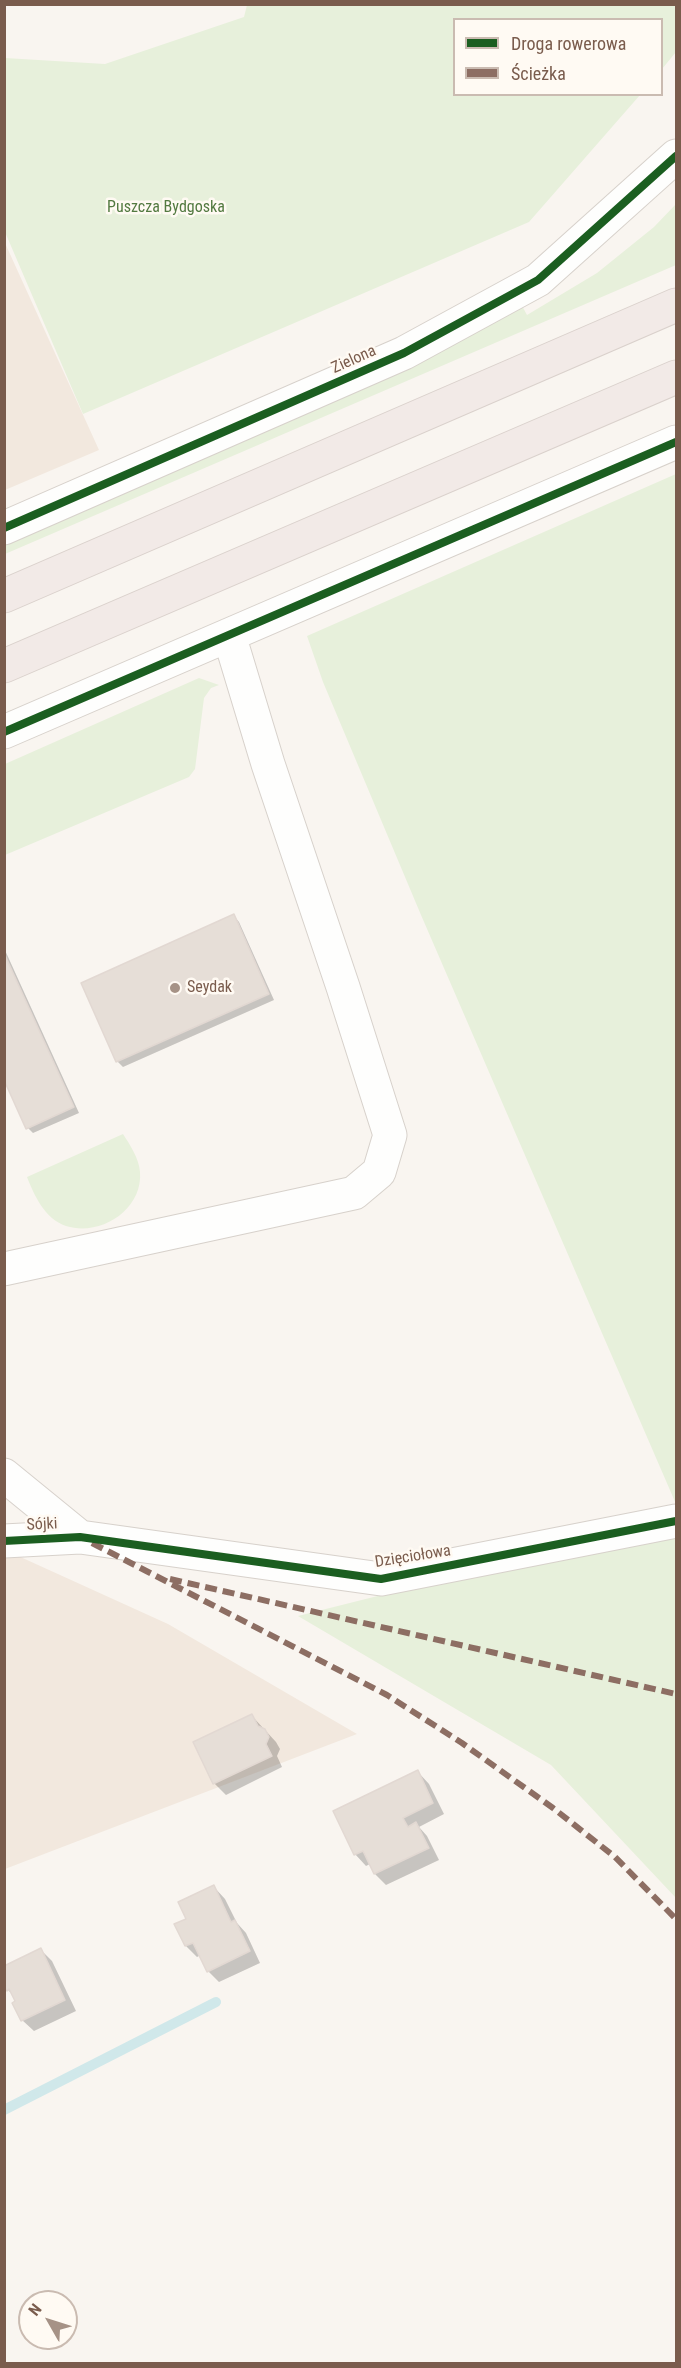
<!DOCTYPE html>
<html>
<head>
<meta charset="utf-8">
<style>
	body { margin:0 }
	#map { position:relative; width:681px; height:2368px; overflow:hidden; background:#f9f5f0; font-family:"Roboto Condensed",sans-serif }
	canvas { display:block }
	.frame { position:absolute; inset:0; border:6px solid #7a5c4d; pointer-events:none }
	.legend { position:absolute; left:453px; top:18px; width:210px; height:78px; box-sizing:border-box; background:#fffaf3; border:2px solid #cabbb1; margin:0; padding:8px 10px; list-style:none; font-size:18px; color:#7a5c4d }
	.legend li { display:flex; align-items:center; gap:12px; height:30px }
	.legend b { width:30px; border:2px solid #cabbb1 }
	.north { position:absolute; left:18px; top:2290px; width:60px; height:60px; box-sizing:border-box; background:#fffaf3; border:2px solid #cabbb1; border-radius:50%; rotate:309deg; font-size:16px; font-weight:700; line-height:24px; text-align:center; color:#7a5c4d }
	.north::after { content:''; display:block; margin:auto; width:21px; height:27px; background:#a69286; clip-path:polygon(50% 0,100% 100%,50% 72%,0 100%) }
</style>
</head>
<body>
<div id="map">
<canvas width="681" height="2368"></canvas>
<div class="frame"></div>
<ul class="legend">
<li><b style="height:8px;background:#1b5e20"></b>Droga rowerowa</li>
<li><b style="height:8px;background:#8d6e63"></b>Ścieżka</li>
</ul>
<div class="north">N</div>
</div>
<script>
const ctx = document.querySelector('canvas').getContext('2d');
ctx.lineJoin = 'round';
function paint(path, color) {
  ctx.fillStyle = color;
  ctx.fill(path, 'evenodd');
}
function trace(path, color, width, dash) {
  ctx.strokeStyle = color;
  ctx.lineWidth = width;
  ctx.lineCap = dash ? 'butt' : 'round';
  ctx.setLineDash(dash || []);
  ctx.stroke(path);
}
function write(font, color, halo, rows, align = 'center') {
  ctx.font = font + ' "Roboto Condensed",sans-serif';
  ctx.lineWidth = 5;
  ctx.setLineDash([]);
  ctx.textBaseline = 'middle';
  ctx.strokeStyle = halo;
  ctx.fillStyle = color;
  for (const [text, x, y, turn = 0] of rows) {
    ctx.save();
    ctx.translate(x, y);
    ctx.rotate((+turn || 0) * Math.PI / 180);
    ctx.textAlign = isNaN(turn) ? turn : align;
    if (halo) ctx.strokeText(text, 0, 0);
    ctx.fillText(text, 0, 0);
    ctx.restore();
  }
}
const residential = new Path2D(`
	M5,243L99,450L5,490H4Z
	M5,1550L168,1624L357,1734L5,1869Z`);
const green = new Path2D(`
	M247,5H676V52L662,69V20H454V94L640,95L529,222L83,414L5,232V58L105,64L244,17Z
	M676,204V265L5,554V540L521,304L527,315L597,273L654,227Z
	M676,474V1504L421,915L323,682L307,636Z
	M199,678L219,685L211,688L204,698L195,769L189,777L5,855V764Z
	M123,1134C130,1145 139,1158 140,1172C143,1210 100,1237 66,1226C45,1219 34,1195 27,1177Z
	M676,1521V1898L551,1765L298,1616Z`);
const shadow = new Path2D(`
	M234,916L239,922L274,1000L123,1067L117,1061Z
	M4,948L79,1113L33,1133L28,1128L4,1076Z
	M252,1716L276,1742L280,1749L277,1756L282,1767L226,1795L214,1783Z
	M418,1772L429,1784L444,1814L419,1827L427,1836L439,1860L386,1885L375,1874L370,1864L366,1866L355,1854Z
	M214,1887L225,1899L237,1923L246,1933L260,1963L219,1982L208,1971L201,1955L197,1957L186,1946L188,1919Z
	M41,1950L52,1961L76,2011L34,2031L22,2020L14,1996L8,1990Z`);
const stream = new Path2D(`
	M4,2110L216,2002`);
const building = new Path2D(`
	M234,914L269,994L116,1062L81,983Z
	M4,953L74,1107L26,1129L4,1080Z
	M252,1714L258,1726L265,1729L269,1737L266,1744L272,1756L213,1784L193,1742Z
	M418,1770L433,1803L403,1818L408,1827L416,1822L429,1848L374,1874L363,1851L354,1855L333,1811Z
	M214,1885L231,1922L235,1920L250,1951L207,1972L193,1943L185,1946L174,1924L186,1919L178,1902Z
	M41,1948L65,2000L21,2021L12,2003L15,2001L9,1989L7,1991L4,1987V1966Z`);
const minor = new Path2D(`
	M4,528L404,353L538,280L676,156
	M4,732L676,442
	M4,1269L354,1193L379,1172L390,1135L343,987L268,764L229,635
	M4,1475L80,1537
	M4,1541L80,1537L381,1579L676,1521`);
const highway = new Path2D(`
	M4,596L676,305
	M4,666L676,377`);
const quiet = new Path2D(`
	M92,1543L387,1695L462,1743L553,1808L615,1857L676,1919
	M170,1579L676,1694`);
const cycleway = new Path2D(`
	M4,528L404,353L538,280L676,156
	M4,732L676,442
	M4,1541L80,1537L381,1579L676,1521`);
const markers = [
	[175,988,6,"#a69286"]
];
const parkNames = [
	["Puszcza Bydgoska",166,208]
];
const streetNames = [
	["Zielona",354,360,-24],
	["Sójki",42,1525,-3],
	["Dzięciołowa",413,1557,-9]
];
const poiNames = [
	["Seydak",187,988]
];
paint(residential, '#f2e8de');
paint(green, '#e7f0db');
paint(shadow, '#0003');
trace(stream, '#d0e8ea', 10);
paint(building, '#e6ded7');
trace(building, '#e2d8d2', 1.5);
trace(minor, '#d7d1cb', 35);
trace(highway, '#dad1cc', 35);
trace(minor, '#fefefd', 33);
trace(highway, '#f2eae7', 33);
trace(quiet, '#8d6e63', 6, [12, 6]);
trace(cycleway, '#1b5e20', 8);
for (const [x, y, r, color] of markers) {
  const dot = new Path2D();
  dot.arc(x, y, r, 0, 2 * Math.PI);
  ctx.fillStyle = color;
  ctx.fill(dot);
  trace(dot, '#fffaf3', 2);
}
write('16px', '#537a41', '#fffaf3', parkNames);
write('16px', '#7a5c4d', '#fffaf3', streetNames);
write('16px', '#7a5c4d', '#fffaf3', poiNames, 'left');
</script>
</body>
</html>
